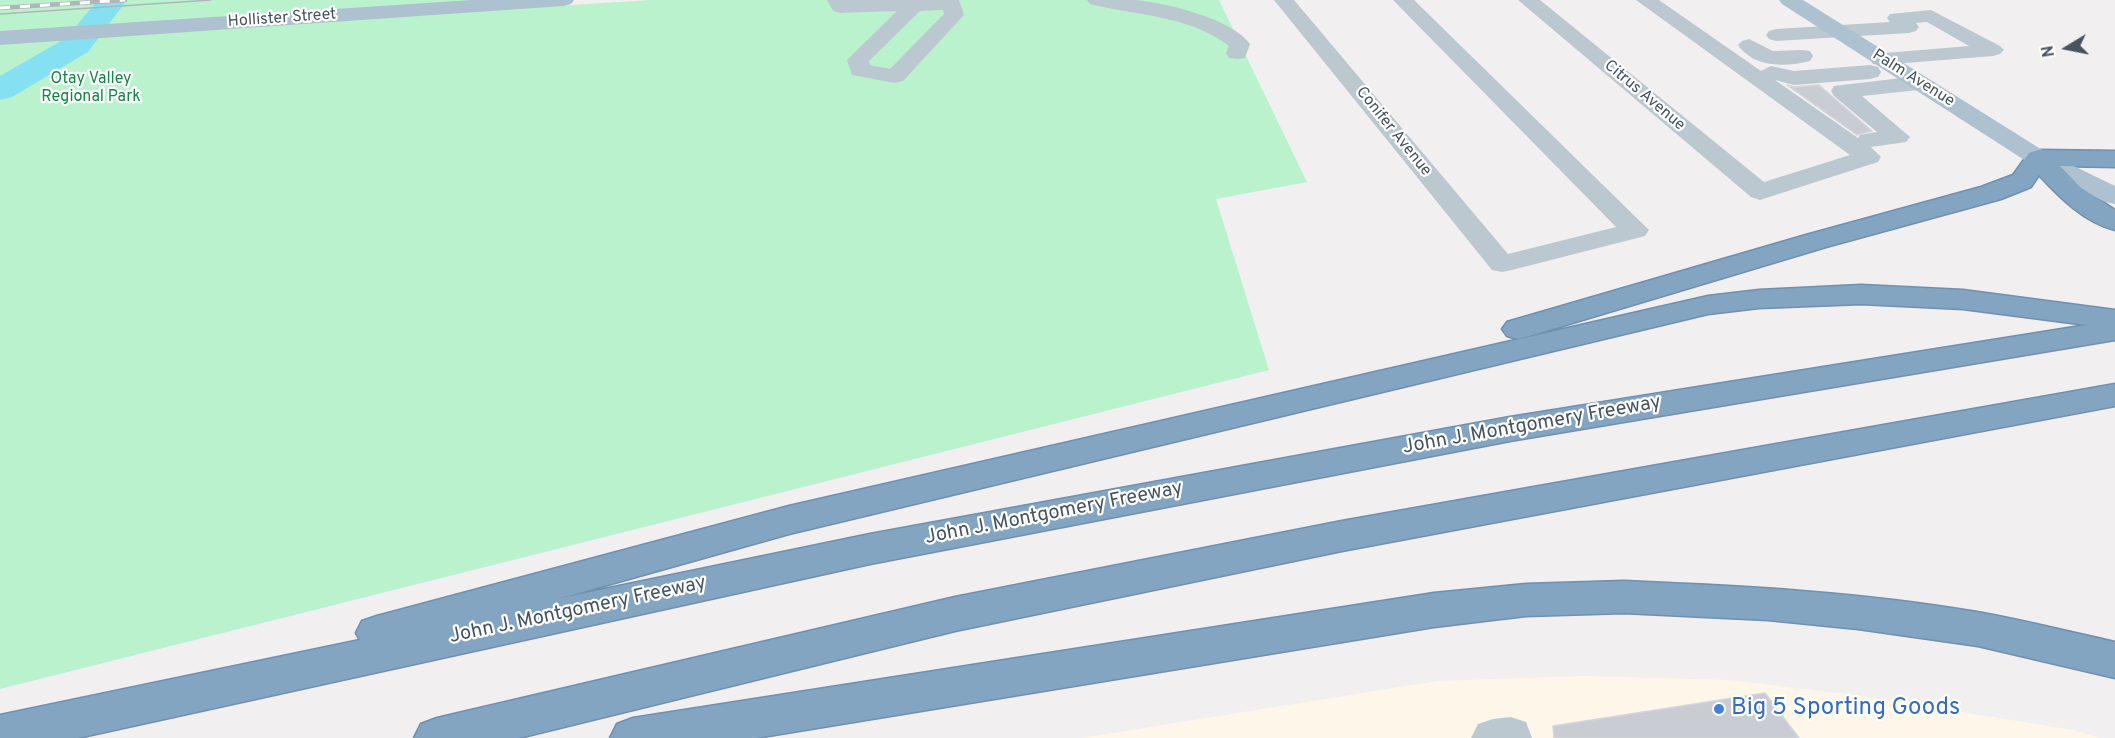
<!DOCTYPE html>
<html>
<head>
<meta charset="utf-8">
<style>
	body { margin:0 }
	#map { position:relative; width:2115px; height:738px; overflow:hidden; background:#f2eff0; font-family:Overpass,sans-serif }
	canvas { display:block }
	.north { position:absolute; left:2037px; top:18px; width:60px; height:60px; -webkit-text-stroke:4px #fff; paint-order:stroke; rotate:260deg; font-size:16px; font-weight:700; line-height:24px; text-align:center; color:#46545f }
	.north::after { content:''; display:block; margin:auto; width:21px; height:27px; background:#46545f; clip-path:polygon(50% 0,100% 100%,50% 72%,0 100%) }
</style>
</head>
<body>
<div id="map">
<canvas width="2115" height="738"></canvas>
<div class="north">N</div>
</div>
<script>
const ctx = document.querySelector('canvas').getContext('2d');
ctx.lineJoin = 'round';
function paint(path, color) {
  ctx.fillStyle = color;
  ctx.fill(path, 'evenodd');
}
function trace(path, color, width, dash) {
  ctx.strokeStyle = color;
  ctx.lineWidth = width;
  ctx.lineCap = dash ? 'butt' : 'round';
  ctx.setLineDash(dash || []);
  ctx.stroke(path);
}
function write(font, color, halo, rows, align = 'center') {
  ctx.font = font + ' Overpass,sans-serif';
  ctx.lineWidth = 4.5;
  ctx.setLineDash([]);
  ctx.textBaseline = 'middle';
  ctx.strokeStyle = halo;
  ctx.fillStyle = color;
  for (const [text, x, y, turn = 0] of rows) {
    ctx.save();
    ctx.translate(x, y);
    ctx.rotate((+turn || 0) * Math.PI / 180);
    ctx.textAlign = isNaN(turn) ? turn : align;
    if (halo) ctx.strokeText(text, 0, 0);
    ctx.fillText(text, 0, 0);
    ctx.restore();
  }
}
const commercial = new Path2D(`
	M1583,676L1730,680L1863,696L2073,730L2100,738H1081L1437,681Z`);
const green = new Path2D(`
	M0,0H500L258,25L650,0H1219L1307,182L1216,199L1269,370L0,689Z`);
const river = new Path2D(`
	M98,0H127L88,52L12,97L0,100V76L66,38Z`);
const building = new Path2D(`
	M1787,85L1794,87L1819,85L1872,131L1857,135Z
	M1765,693L1799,738H1554L1553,726Z`);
const minor = new Path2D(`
	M827,0H959L964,15L903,81L895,83L852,75L847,60L897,11L840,13L833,11ZM943,10L944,14L890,69L870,65L869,61L920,11Z
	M1087,0C1103,0 1119,0 1134,0C1164,2 1233,19 1250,44L1245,58L1237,59L1229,58L1226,53L1229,46C1189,15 1137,16 1090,4Z
	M1274,0H1294L1508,254L1616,227L1393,0H1414L1649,230L1645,236L1512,270L1502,272L1492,270Z
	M1518,0H1540L1764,182L1850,155L1636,0H1659L1761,71L1771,66L1794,71L1870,65L1878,67L1881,72L1878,77L1870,79L1794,85L1775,80L1858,138L1860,135L1877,132L1834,96L1831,91L1834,86L1919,76L1927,78L1930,83L1927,88L1919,90L1862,96L1910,137L1906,142L1871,147L1881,157L1878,162L1760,200L1751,197Z
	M1931,10L2000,46L2004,50L2000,54L1993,56L1881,65L1873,64L1870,59L1873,54L1969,46L1927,22L1916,23L1919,27L1916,31L1909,33L1776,41L1769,39L1766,35L1769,31L1776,29L1890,22L1887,18L1890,14Z
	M1749,39L1773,51L1802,50L1810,51L1813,56L1810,61C1785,67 1754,68 1738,45L1742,41Z
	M1511,717L1526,722L1532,738H1471L1478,724L1493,719Z`);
const major = new Path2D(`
	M472,0H574L571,4L564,6L0,45V31Z
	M1779,0H1803L2047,153L2115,186V204L2105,202L2029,163L1782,4Z`);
const highway = new Path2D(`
	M2038,150L2115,151V167L2060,166L2080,187L2115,210V230C2085,223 2059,197 2039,175L2031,187L2001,199L1826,247L1529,336L1518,339L1507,336L1502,329L1507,322L1806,235L1981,187L2013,175L2029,153Z
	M1861,285L1963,290L2115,310V340L1510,441L870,564L78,738H0V715L360,640L356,633L362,621L377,616L789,506L1708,296L1759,290ZM1861,304L1963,309L2087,325L1510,417L870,534L561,598L789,534L1708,314L1759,308Z
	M2115,384V406L1342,551L955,631L519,738H414L421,724L437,718L955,597L1342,521Z
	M1624,581C1742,586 1860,592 1977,612C2023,620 2069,632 2115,642V678L1978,646L1858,629L1768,620L1624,613L1526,616L1434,627L756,738H610L617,724L633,718L1434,593L1526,584Z`);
const tram = new Path2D(`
	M0,14L211,0`);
const rail = new Path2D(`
	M0,8L125,0`);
const markers = [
	[1719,709,6,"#3f7fe0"]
];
const farStreetnames = [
	["Hollister Street",282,19,-4],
	["Palm Avenue",1913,79,32],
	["Citrus Avenue",1644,96,40],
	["Conifer Avenue",1393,132,51]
];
const farParknames = [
	["Otay Valley",91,80],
	["Regional Park",91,98]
];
const streetNames = [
	["John J. Montgomery Freeway",1532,426,-10],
	["John J. Montgomery Freeway",1054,514,-11],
	["John J. Montgomery Freeway",578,611,-12]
];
const nearShopnames = [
	["Big 5 Sporting Goods",1731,709]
];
paint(commercial, '#fdf6e9');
paint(green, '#bbf2ce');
paint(river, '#85e1f2');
paint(building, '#c9cdd3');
trace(building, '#d3d6dc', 1.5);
trace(highway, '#6f90ae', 3);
paint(minor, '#bcc8d0');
paint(major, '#aec1d0');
paint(highway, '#84a5c2');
trace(tram, '#b1b5bb', 1.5);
trace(rail, '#b1b5bb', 4.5);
trace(rail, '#fff', 3, [10]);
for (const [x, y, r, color] of markers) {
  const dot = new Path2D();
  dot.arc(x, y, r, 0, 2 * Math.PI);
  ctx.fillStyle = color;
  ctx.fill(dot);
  trace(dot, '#fff', 2);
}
write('16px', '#46545f', '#fff', farStreetnames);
write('16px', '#118645', '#fff', farParknames);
write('20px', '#46545f', '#fff', streetNames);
write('24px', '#366cbe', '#fff', nearShopnames, 'left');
</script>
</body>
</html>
